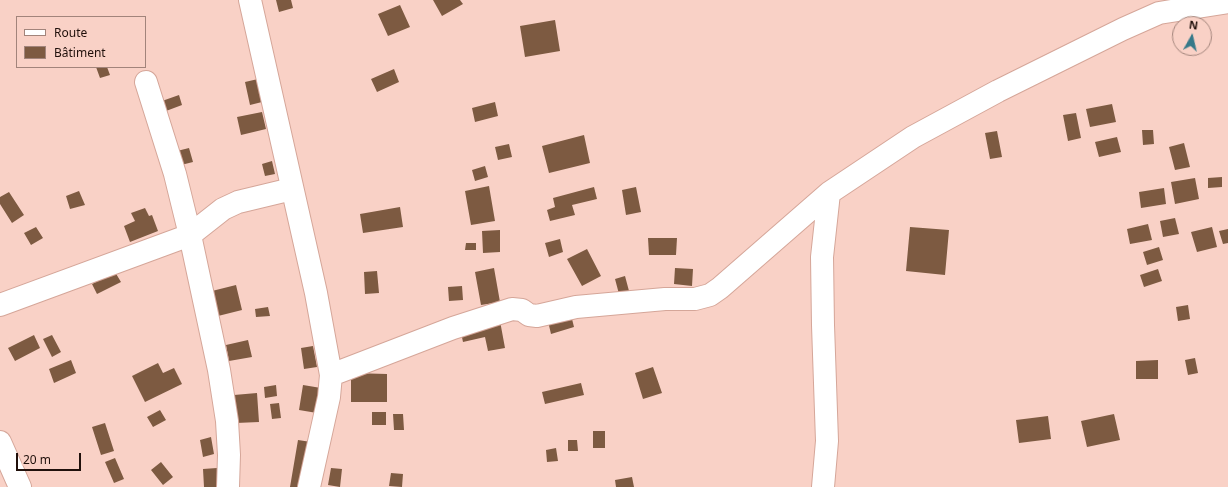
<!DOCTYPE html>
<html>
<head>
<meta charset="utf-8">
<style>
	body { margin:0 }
	#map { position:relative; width:1228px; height:487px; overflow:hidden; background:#f9d1c6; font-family:"Noto Sans",sans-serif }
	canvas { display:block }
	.legend { position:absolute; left:16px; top:16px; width:130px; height:52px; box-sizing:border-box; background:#f9d1c6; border:1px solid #a2847b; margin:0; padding:5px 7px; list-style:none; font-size:12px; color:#20100b }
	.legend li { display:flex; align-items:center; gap:8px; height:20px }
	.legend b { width:20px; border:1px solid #a2847b }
	.north { position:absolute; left:1172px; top:16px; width:40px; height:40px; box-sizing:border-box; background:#f9d1c6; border:1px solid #a2847b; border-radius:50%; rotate:8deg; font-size:11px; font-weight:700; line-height:16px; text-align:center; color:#20100b }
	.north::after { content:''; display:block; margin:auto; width:14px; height:18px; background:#367989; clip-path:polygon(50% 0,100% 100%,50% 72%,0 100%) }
	.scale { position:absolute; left:16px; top:453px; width:65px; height:18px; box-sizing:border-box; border:2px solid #20100b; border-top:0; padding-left:5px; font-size:12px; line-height:14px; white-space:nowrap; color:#20100b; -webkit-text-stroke:3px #f9d1c6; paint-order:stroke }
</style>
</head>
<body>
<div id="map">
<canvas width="1228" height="487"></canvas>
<ul class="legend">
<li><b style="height:5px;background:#fff"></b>Route</li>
<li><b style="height:11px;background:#7d5a41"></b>Bâtiment</li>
</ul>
<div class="north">N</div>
<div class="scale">20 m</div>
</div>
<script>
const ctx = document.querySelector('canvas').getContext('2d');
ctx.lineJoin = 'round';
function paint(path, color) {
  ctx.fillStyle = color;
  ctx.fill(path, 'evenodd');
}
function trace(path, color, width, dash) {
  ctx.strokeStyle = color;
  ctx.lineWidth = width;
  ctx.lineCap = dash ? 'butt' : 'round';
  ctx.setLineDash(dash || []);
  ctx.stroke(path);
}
const building = new Path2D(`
	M276,0H291L293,8L279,12Z
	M433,0H460L463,4L442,16Z
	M400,5L410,27L388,36L378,14Z
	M555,20L560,51L525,57L520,26Z
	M96,67H107L110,75L100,78Z
	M394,69L399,82L377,92L371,79Z
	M258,79L262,102L250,105L245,82Z
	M179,95L182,105L166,111L162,101Z
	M495,102L498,116L475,122L472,108Z
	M1112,104L1116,122L1090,127L1086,109Z
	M262,112L266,129L241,135L237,117Z
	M1076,113L1081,138L1068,141L1063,115Z
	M1142,130H1153L1154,144L1143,145Z
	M997,131L1002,157L990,159L985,133Z
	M584,135L590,163L549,173L542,146Z
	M1117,137L1121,152L1099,157L1095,142Z
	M1184,143L1190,167L1175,170L1169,147Z
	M509,144L512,157L498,160L495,147Z
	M189,148L193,162L181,165L177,151Z
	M272,161L275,174L265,176L262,164Z
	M485,166L488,177L475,181L472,170Z
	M1222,177V187L1208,188V178Z
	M1195,178L1199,199L1175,204L1171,182Z
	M489,186L495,221L471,225L465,191Z
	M594,187L597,199L572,205L575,215L550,221L547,210L555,207L553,198Z
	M636,187L641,212L626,215L622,190Z
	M1164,188L1166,204L1141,208L1139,192Z
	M79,191L85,205L70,209L66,196Z
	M9,192L24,215L12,223L0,204V197Z
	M400,207L403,227L363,233L360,214Z
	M145,208L149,216L152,215L158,231L130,242L124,226L135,221L131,213Z
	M1175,218L1179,234L1163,237L1160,221Z
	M1148,224L1152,240L1130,244L1127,229Z
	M36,227L43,238L31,245L24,233Z
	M910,227L949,230L945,275L906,271Z
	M1212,227L1217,247L1197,252L1191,232Z
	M1228,229V243L1223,244L1219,231Z
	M500,230V252L483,253L482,231Z
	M648,238H677L676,255H649Z
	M560,239L563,252L549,257L545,243Z
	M466,243H476V250H465Z
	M1159,247L1163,260L1147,265L1143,252Z
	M587,249L601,276L582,286L567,259Z
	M494,268L500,302L481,305L475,272Z
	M675,268L693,269L692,286L674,284Z
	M1158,269L1162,281L1144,287L1140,275Z
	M377,271L379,293L365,294L364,272Z
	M115,272L121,282L97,294L92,284Z
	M625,276L629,291L619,294L615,279Z
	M236,285L242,310L218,316L212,291Z
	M462,286L463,300L449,301L448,287Z
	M1188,305L1190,319L1178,321L1176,307Z
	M268,307L270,316L256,317L255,309Z
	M570,311L574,327L551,334L547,317Z
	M500,321L505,348L488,351L485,337L463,342L460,328Z
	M34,335L40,348L15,361L8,348Z
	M52,335L61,352L52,357L43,339Z
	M248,340L252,357L229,361L226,345Z
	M313,346L317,367L304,369L301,348Z
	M1195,358L1198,373L1188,375L1185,360Z
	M71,360L76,373L54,383L49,369Z
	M1158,360V379H1136V361Z
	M158,363L163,373L174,368L182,384L145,402L132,376Z
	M653,367L662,393L643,399L635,373Z
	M351,373L387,374V402H351Z
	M581,383L584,395L545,404L542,392Z
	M276,385L277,396L265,398L264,387Z
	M303,385L321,388L317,413L299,410Z
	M257,393L259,422L236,423L234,395Z
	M279,403L281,418L272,419L270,404Z
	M160,410L166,420L153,427L147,417Z
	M372,412H386V425H372Z
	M393,414H403L404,430H394Z
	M1114,414L1120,440L1087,447L1081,421Z
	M1048,416L1051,439L1019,443L1016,420Z
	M105,423L114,451L101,455L92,427Z
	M593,431H605V448H593Z
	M211,437L214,454L203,457L200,440Z
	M298,440L311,442L304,487H290Z
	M568,440H577L578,451H568Z
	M556,448L558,461L547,462L546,450Z
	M115,458L124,479L114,483L105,462Z
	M161,462L173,477L163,485L151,470Z
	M217,468L218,487H204L203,469Z
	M331,468L342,469L340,487L328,485Z
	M391,473L403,474L402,487L389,486Z
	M632,477L634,487H616L615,480Z`);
const street = new Path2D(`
	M250,0L316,293L331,375L329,397L309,487
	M146,82L175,174L190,235L219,370L227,421L229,455L228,487
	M0,305L190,235L223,209L238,202L292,189
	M331,375L453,328L512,309L522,310L529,315L537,316L576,307L665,299H695L710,295L720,288L829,193L913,137L998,91L1123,29L1159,13L1228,2
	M0,442L20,487
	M823,487L827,441L823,325L822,257L829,193`);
paint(building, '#7d5a41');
trace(street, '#d5a699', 24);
trace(street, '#fff', 22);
</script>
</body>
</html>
